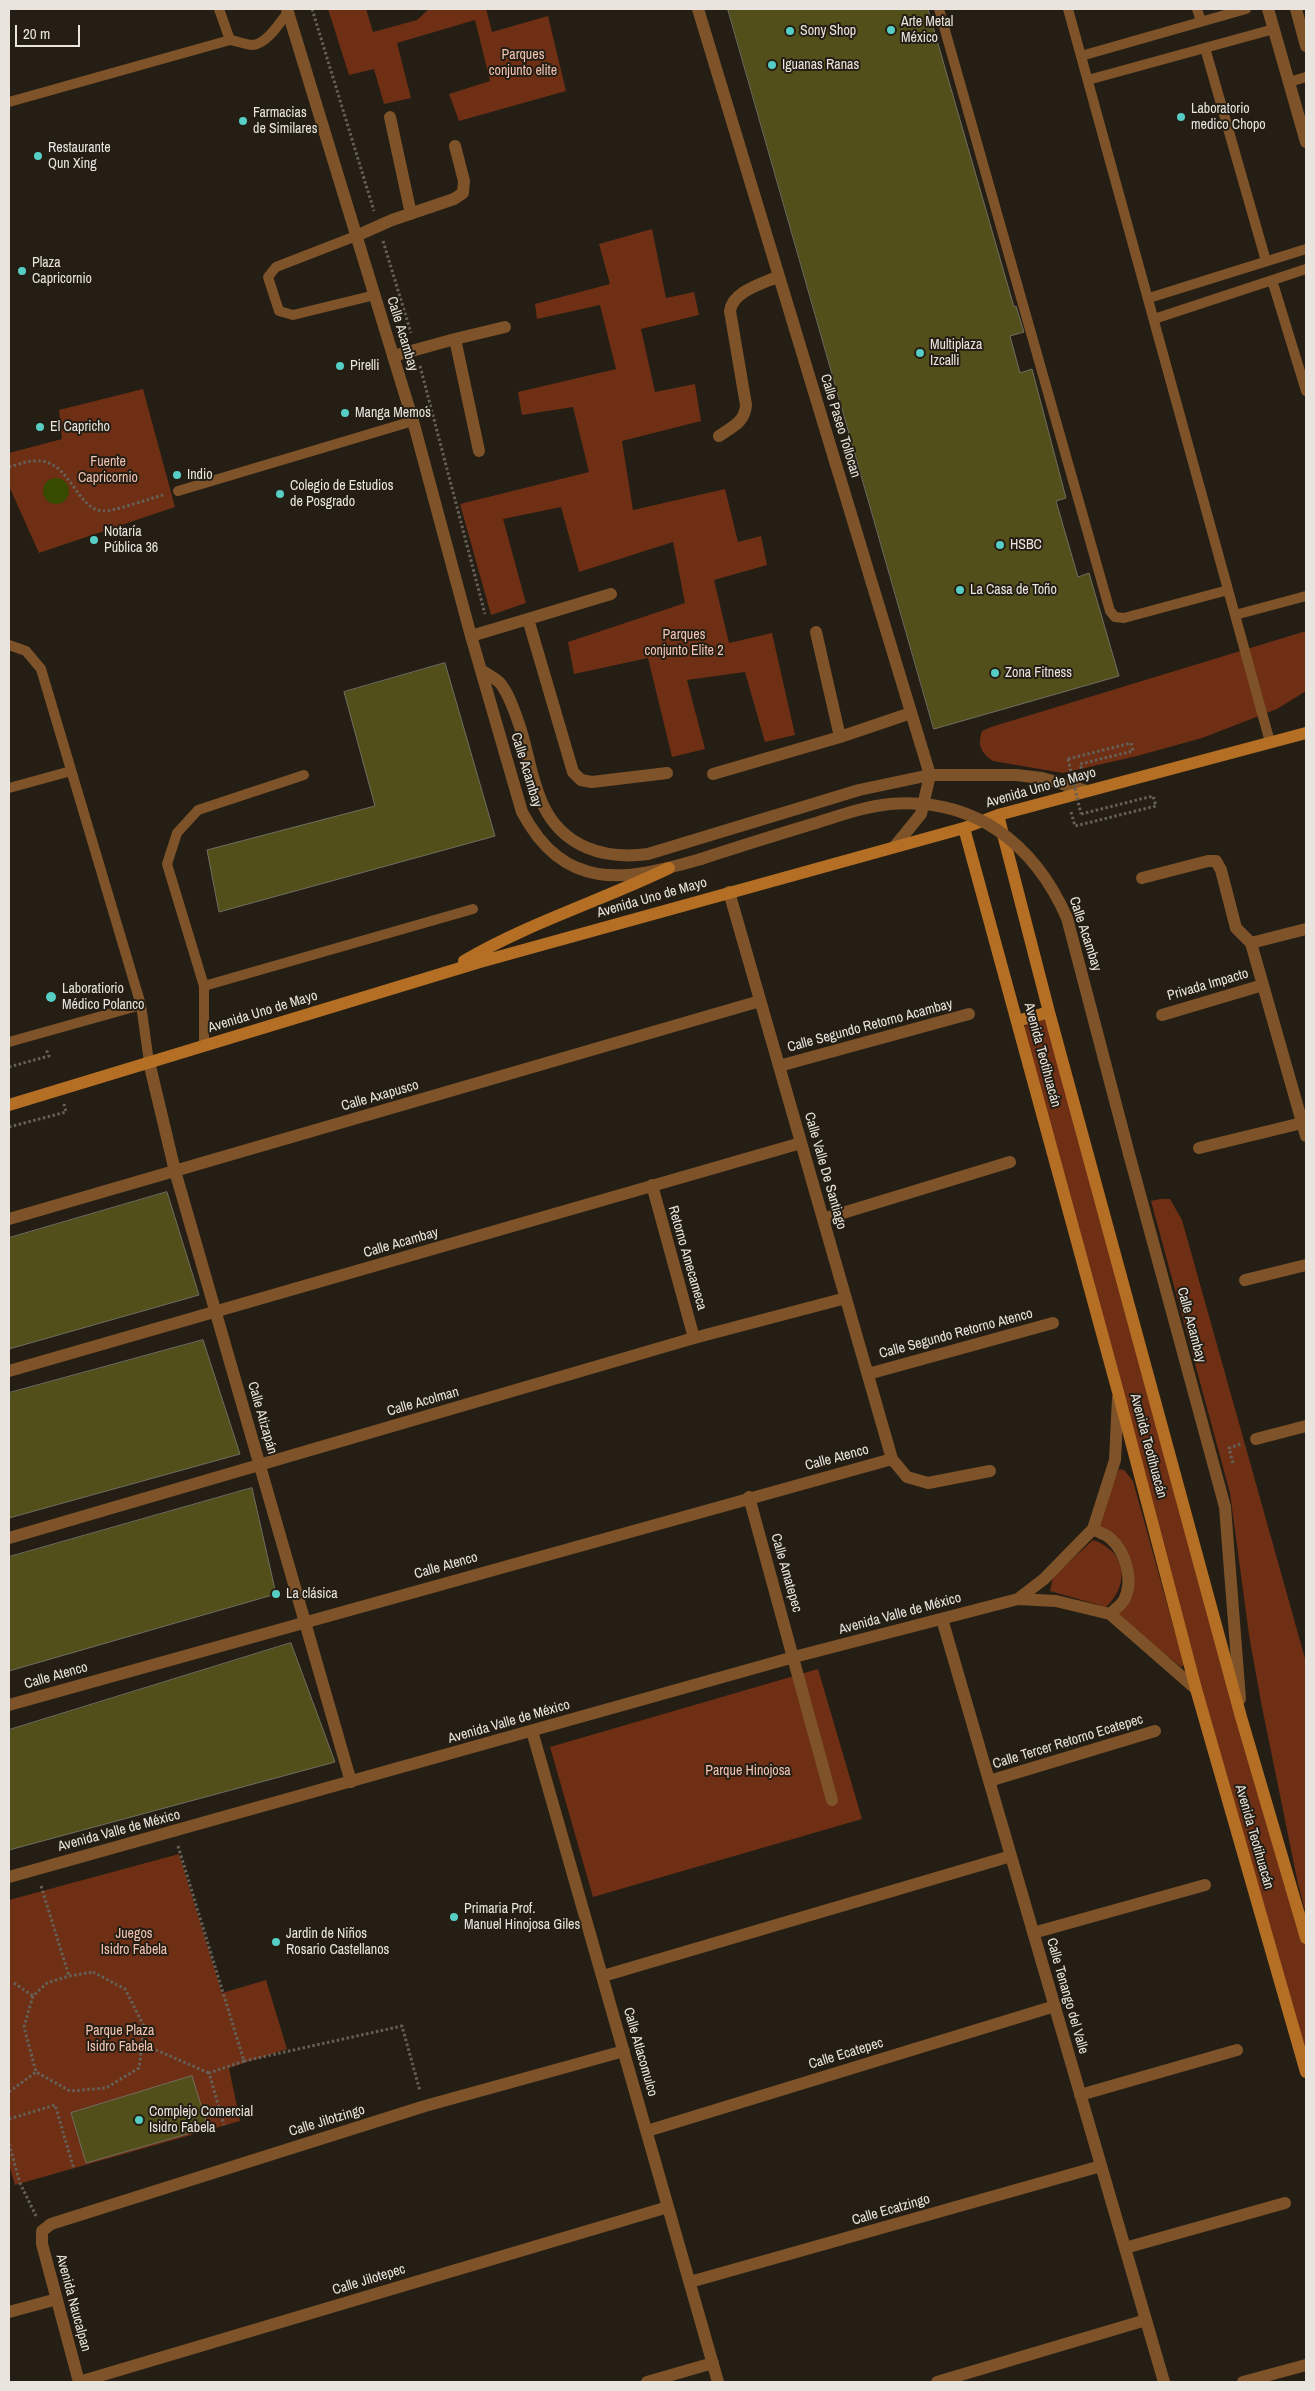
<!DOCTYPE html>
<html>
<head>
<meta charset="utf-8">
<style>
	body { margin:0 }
	#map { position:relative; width:1315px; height:2391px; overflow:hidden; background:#241e14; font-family:"Archivo Narrow",sans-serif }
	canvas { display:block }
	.frame { position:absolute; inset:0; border:10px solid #e9e5de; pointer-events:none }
	.scale { position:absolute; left:15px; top:25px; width:65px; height:22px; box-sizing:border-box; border:2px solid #e9e5de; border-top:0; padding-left:6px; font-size:15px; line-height:18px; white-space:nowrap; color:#e9e5de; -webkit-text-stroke:4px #241e14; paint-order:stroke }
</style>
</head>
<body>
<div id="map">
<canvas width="1315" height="2391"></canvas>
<div class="frame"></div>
<div class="scale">20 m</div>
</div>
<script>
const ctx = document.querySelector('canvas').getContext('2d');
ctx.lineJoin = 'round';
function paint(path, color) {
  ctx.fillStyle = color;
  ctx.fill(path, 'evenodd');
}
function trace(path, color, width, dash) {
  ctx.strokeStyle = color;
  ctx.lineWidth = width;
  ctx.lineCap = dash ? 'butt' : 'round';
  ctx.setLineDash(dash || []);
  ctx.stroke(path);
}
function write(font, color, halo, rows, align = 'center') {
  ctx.font = font + ' "Archivo Narrow",sans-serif';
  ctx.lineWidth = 4;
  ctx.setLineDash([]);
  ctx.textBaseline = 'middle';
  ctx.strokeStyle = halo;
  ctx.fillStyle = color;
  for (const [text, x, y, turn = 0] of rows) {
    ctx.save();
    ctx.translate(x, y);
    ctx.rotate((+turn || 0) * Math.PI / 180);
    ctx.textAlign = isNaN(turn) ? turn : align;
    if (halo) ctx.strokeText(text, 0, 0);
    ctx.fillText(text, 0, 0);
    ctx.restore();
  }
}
const green = new Path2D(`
	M328,9H366L373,32L417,20L429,9H486L492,32L548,16L566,91L459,121L449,94L490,81L475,20L397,43L411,98L384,104L374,69L349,75Z
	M652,229L666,298L694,292L699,315L641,329L655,392L695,384L701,421L622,441L633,510L725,489L738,542L761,536L767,565L714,580L729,643L772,633L795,735L765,742L745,672L687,680L705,749L672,757L648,658L574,674L568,642L685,603L673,542L579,572L561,507L503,519L526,603L491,615L460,504L589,472L573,407L522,415L518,392L616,369L600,305L537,319L535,304L610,284L599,244Z
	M143,389L175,507L39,553L9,486V453L62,439L59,410Z
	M1306,631V691L1277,709L1202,738L1137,756L1063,773L993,761C981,753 977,745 982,731L991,727Z
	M1044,1019L1052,1033L1229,1685L1306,1947V2059L1199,1688L1024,1028L1028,1022Z
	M1160,1199H1170L1182,1220L1306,1662V1914L1298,1884L1261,1702L1249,1635L1230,1493L1151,1201Z
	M1119,1469L1124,1470L1133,1481L1184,1665L1181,1667L1115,1614L1130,1569L1095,1528Z
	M1093,1540C1127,1551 1130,1585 1106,1607L1050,1591L1053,1577Z
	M818,1669L862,1819L593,1897L550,1747Z
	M179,1854L222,1993L266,1980L287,2049L229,2068L240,2121L15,2185L9,2165V1900Z`);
const water = new Path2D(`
	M43 491a13 13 0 1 1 26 0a13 13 0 1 1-26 0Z`);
const building = new Path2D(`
	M728,9H928L1014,307L1016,306L1024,332L1010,336L1020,373L1032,369L1066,498L1056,501L1078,577L1089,573L1119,676L934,729Z
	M445,663L495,836L219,912L207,850L375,806L344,692Z
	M167,1192L199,1295L9,1349V1238Z
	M203,1340L240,1454L9,1518V1393Z
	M252,1488L276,1594L9,1671V1557Z
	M291,1643L335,1762L9,1850V1730Z
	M192,2076L208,2128L86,2163L71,2113Z`);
const path = new Path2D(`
	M312,9L374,211
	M383,241L411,333
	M420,366L485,614
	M9,467C17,465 26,461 35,461C70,458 76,510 103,511C113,512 151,498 163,495
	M1068,759L1131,743L1133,751L1080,764L1083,774
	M1071,812L1075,826L1156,806L1153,796L1081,814
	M9,1067L49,1056L46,1049
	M9,1127L66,1112L64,1104
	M1233,1463L1229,1448L1241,1444
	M178,1846L244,2061L209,2073L224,2125
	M41,1886L69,1976
	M93,1972L125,1989L144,2026L139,2068L106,2088L70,2091L36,2072L24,2027L33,1996L47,1983L69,1976Z
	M14,1983L33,1996
	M142,2044L209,2073
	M244,2061L402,2026L420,2091
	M9,2092L36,2072
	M9,2119L55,2105L74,2169
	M9,2144L20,2183L36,2216`);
const service = new Path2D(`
	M939,9L1110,611L1115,617L1124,618L1228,590
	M1068,9L1270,742
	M1197,9L1201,21
	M230,40C237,41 246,45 253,45C268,43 280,22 288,12
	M1205,48L1266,261
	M1081,56L1246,9
	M1088,80L1274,29
	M1289,82L1306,77
	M9,102L230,40L219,9
	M356,236L276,267L268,277L279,311L293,315L375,295
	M1272,280L1306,391
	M1149,298L1306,249
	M1154,319L1306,269
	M178,491L413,421
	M1235,615L1306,596
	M9,645L26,651L41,669L141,1005L149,1062
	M9,788L71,771
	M204,986L167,864L177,833L198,810L304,775
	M9,1042L141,1005
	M204,1045V986L473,909`);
const minor = new Path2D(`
	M698,9L930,775L921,814L895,846
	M1268,9L1306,142
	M1296,9L1306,46
	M390,117L411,214
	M356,236L392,220L454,199L463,193L464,181L455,146
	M455,339L505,327
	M393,356L455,339L479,451
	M719,436C732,427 745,422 746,405L730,311C733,291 762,284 779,276
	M528,619L611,594
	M471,636L528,619L573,772L581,780L592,782L667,773
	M840,737L911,713
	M713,774L840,737L816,632
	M1142,878L1208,861H1216L1221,870L1236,928L1251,943L1306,1136
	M729,892L892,1459L907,1477L928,1483L990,1471
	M1251,943L1306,929
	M1162,1015L1263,985
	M149,1062L175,1171L351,1782
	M779,1066L969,1014
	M1199,1148L1302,1123
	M652,1185L694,1338
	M9,1219L760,1001
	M823,1219L1010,1162
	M1245,1280L1306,1265
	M9,1371L801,1143
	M868,1374L1053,1323
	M1256,1439L1306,1426
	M749,1497L832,1800
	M1093,1529C1098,1532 1106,1534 1110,1538C1126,1552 1134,1581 1124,1600C1121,1605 1114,1610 1110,1614
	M9,1538L694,1338L846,1298
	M1018,1599L1044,1579L1093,1529L1115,1460L1118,1398
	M942,1619L1164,2382
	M9,1705L892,1459
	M532,1731L718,2382
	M989,1781L1155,1731
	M9,1877L794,1657L1018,1599L1056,1601L1110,1614L1196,1689
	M1033,1933L1205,1885
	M603,1976L1011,1856
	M1080,2095L1237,2050
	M647,2131L1055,2006
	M1125,2248L1285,2203
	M690,2282L1101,2166
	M9,2312L57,2299
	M79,2382L42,2244V2231L51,2224L425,2106L624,2051
	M79,2382L668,2207
	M647,2382L713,2363
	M937,2382L1146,2320
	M1243,2382L1306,2365`);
const tertiary = new Path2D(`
	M287,9L413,421L471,636L522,812C565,893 625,881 701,859
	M481,670C487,674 495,678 500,683C509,694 514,710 519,724C528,750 531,780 543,805C563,847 604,860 648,854L859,790L930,775H1016L1042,778L1087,791
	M1129,1154L1225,1507L1240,1699`);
const secondary = new Path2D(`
	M998,815L1049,1012L1241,1717L1306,1938
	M964,828L1118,1392L1196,1689L1306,2072
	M464,961C526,924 603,900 669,868
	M1017,1021L1049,1012
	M9,1105L480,962L964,828L998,815L1306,733`);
const pathBridge = new Path2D(`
	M1068,759L1081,814`);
const tertiaryBridge = new Path2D(`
	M701,859C737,847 773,836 809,825C836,817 862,807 890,804C974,797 1034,843 1067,918L1129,1154`);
const markers = [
	[891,30,5,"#56cec4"],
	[790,31,5,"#56cec4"],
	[772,65,5,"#56cec4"],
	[1181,117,5,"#56cec4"],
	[243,121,5,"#56cec4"],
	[38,156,5,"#56cec4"],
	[22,271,5,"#56cec4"],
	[920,353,5,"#56cec4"],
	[340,366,5,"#56cec4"],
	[345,413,5,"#56cec4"],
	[40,427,5,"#56cec4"],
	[177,475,5,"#56cec4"],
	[280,494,5,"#56cec4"],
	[94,540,5,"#56cec4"],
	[1000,545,5,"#56cec4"],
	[960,590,5,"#56cec4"],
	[995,673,5,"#56cec4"],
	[51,997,6,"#56cec4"],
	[276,1594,5,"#56cec4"],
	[454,1917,5,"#56cec4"],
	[276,1942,5,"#56cec4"],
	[139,2120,5,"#56cec4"]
];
const poiNames = [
	["Arte Metal",901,22],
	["México",901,38],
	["Sony Shop",800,31],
	["Iguanas Ranas",782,65],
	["Laboratorio",1191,109],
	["medico Chopo",1191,125],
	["Farmacias",253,113],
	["de Similares",253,129],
	["Restaurante",48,148],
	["Qun Xing",48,164],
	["Plaza",32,263],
	["Capricornio",32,279],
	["Multiplaza",930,345],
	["Izcalli",930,361],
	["Pirelli",350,366],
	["Manga Memo´s",355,413],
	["El Capricho",50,427],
	["Indio",187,475],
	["Colegio de Estudios",290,486],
	["de Posgrado",290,502],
	["Notaría",104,532],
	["Pública 36",104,548],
	["HSBC",1010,545],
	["La Casa de Toño",970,590],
	["Zona Fitness",1005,673],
	["Laboratiorio",62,989],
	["Médico Polanco",62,1005],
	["La clásica",286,1594],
	["Primaria Prof.",464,1909],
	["Manuel Hinojosa Giles",464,1925],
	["Jardin de Niños",286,1934],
	["Rosario Castellanos",286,1950],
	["Complejo Comercial",149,2112],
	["Isidro Fabela",149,2128]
];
const parkNames = [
	["Parques",523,55],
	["conjunto elite",523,71],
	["Fuente",108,462],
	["Capricornio",108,478],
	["Parques",684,635],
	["conjunto Elite 2",684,651],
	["Parque Hinojosa",748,1771],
	["Juegos",134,1934],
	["Isidro Fabela",134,1950],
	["Parque Plaza",120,2031],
	["Isidro Fabela",120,2047]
];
const streetNames = [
	["Calle Acambay",402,334,73],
	["Calle Paseo Tollocan",840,426,73],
	["Calle Acambay",526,770,73],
	["Avenida Uno de Mayo",1041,788,-16],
	["Avenida Uno de Mayo",652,898,-16],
	["Calle Acambay",1085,934,72],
	["Privada Impacto",1208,985,-16],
	["Avenida Uno de Mayo",263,1012,-17],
	["Calle Segundo Retorno Acambay",870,1026,-15],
	["Avenida Teotihuacán",1042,1055,75],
	["Calle Axapusco",380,1096,-16],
	["Calle Valle De Santiago",825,1171,74],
	["Calle Acambay",401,1243,-16],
	["Retorno Amecameca",687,1258,74],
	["Calle Acambay",1191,1325,75],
	["Calle Segundo Retorno Atenco",956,1334,-15],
	["Calle Acolman",423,1402,-16],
	["Calle Atizapán",262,1418,74],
	["Avenida Teotihuacán",1148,1446,75],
	["Calle Atenco",837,1458,-15],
	["Calle Atenco",446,1566,-16],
	["Calle Amatepec",786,1573,74],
	["Avenida Valle de México",900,1614,-15],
	["Calle Atenco",56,1676,-16],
	["Avenida Valle de México",509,1722,-16],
	["Calle Tercer Retorno Ecatepec",1068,1742,-17],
	["Avenida Valle de México",119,1831,-15],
	["Avenida Teotihuacán",1254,1837,74],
	["Calle Tenango del Valle",1067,1996,74],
	["Calle Atlacomulco",640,2052,74],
	["Calle Ecatepec",846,2054,-17],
	["Calle Jilotzingo",327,2121,-17],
	["Calle Ecatzingo",891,2210,-16],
	["Calle Jilotepec",369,2280,-17],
	["Avenida Naucalpan",73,2303,75]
];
paint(green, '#6e2f14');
paint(water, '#364b00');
paint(building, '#534f1a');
trace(building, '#6f6e60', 1);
trace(path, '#666158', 3, [2.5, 2.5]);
trace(service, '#7e5329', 10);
trace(minor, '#7e5329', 12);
trace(tertiary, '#7e5329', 12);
trace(secondary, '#b46f24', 12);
trace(pathBridge, '#666158', 3, [2.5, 2.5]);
trace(tertiaryBridge, '#7e5329', 12);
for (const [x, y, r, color] of markers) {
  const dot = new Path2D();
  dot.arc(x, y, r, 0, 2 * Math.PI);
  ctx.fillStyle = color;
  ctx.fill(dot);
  trace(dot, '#241e14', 2);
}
write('14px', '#e9e5de', '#241e14', poiNames, 'left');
write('14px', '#f3c3b1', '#241e14', parkNames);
write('14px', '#e9e5de', '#241e14', streetNames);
</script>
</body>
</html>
